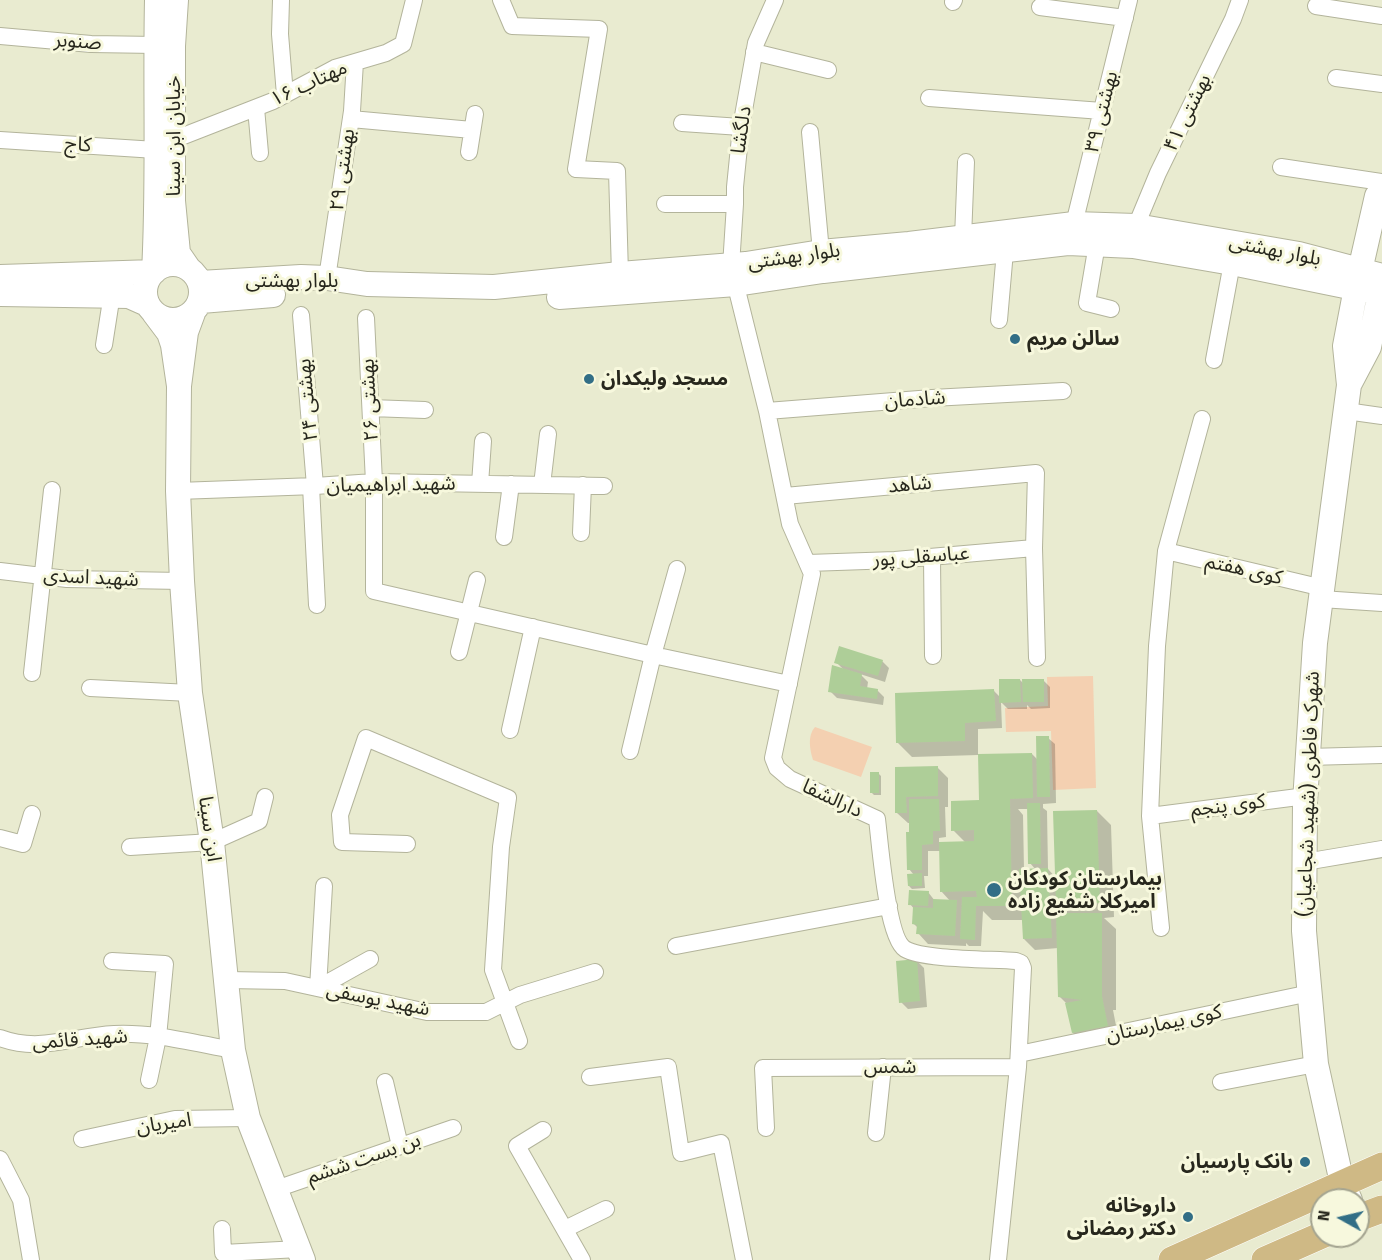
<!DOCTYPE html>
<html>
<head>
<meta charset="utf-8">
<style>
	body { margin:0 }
	#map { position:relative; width:1382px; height:1260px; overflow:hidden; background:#e9ebd0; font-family:"Fira Sans",sans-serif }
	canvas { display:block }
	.north { position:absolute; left:1310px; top:1188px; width:60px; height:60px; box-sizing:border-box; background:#f7f8dd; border:2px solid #a4a490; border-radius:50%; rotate:278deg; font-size:16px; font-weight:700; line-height:24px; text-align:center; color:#27271d }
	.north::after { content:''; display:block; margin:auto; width:21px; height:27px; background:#326e86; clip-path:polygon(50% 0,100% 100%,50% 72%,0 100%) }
</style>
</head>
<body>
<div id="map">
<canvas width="1382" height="1260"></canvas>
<div class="north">N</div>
</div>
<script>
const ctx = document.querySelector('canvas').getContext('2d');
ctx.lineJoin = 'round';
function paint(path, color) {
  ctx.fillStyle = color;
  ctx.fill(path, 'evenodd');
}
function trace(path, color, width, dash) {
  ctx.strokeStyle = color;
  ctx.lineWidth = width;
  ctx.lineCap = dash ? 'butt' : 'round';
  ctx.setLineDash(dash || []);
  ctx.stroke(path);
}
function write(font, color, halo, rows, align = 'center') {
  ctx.font = font + ' "Fira Sans","Noto Sans Arabic",sans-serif';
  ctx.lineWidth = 6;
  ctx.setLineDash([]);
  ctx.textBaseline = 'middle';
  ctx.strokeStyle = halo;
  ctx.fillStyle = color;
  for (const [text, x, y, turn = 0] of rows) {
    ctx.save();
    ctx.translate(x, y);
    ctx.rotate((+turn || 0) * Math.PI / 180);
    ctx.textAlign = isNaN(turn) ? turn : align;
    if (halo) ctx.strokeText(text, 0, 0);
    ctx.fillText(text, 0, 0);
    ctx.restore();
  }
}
const green = new Path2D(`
	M1093,676L1096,788L1053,790L1051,731L1006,732L1005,708L1048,706L1047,677Z
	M815,727L872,747L861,777L813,760C810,750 807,736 815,727Z`);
const shadow = new Path2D(`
	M882,661L889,668L885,682L860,674L868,682L867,689L877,690L884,697L883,705L837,698L830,691L844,670L836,662Z
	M1020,680L1024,684L1043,680L1050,687V708L1031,709L1027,705V709H1008L1001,702L1002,728L978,729V755L912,757L897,742L994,691L1001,698Z
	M1048,738L1055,744L1056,803L1043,804V808L1047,811L1048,869L1057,879L1097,811L1111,825L1114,917L1104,918L1116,929V1010H1113L1118,1036L1084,1043L1073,1033L1067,1004L1059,996L1058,948L1035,950L1024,939L1023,920H992L983,911L981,946H969L966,943V946L928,944L918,933V928L914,924L915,910L910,904L928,892L935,901L951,902L941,891L940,851H928V876H924L925,888L912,889L909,886L914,875L909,869L911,823H908L897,813L896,768L937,767L948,778V807H945L946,837L939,838V844L966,843L953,830L1032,754L1038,760ZM1018,809H1029L1030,863L1036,870H1024L1023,815ZM1060,906L1068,915L1060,914Z
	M878,773L881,776V795H874L871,792Z
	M917,961L924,968L927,1007L908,1009L901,1002Z`);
const building = new Path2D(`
	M839,646L883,660L878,676L834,663Z
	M832,665L862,674L860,686L878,689L877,699L828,692Z
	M999,679H1020L1021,702L999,703Z
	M1022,679H1044V702H1023Z
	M994,689L996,721L965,723V741L896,743L895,693Z
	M1036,736H1049L1050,797H1037Z
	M1032,753L1033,798L1010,799L1012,906H976L975,940L960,939L962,897H977L976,891L940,892L939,842L974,841V830L951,831V801L979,800L978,754Z
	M938,766V796L906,797L907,813H895V767Z
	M870,772H879V793H870Z
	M909,799H939L940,831H933V844L922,845V870H907L906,832H909Z
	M1027,803H1040L1041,864H1028Z
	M1097,810L1100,903L1056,905L1053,811Z
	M1048,868L1052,938L1023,939L1019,869Z
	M922,873V886H908L907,874Z
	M909,890L929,891L928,906L908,905Z
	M933,899L957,900L955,936L916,934L917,925L912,924L913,907L933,908Z
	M1056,913H1102V996L1108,1026L1072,1033L1065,1003L1082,1000L1058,997Z
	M917,959L920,1001L899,1003L896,961Z`);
const minor = new Path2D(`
	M281,0L280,34L285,95
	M501,0L512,26L599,29L576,169L617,171L620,274
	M775,0L756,43L741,127L735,187V204L731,266L767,411L790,524L812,574L773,758L777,768L790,779L877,819C880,843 887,938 905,949C923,960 992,959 1016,961L1021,963L1023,968L1018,1067L998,1260
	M953,2L954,0
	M1316,6L1382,16
	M1040,7L1125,18
	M0,36L91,44L156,45
	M754,52L828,70
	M1336,78L1382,84
	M929,98L1102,111
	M256,108L260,153
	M351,119L472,130
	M682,123L741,127
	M810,132L821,252
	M0,140L156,150
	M173,140L273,101L335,68L386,53L403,44L414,0
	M469,152L475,114
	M1281,167L1382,182
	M665,204H735
	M1074,224L1129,0
	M1136,226L1158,173L1233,19L1240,0
	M963,238L966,162
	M1097,244L1087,303L1111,309
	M327,278L352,111L355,62
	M301,315L315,486
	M366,318L374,482V591L653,655L789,684
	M999,320L1005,251
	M104,345L112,294
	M1214,360L1232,263
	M371,408L425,410
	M767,411L932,398L1063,391
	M1346,411L1382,416
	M480,484L483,441
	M542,485L548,434
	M311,486L317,605
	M178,491L315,486L374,482L604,486
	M785,496L1036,473L1034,548L1037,658
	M581,533L583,485
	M504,537L511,484
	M1166,551L1323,588
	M932,557L933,656
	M808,563L895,560L1034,548
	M0,571L67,579L182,581
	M1321,599L1382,603
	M459,652L477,580
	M32,673L52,490
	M90,688L190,693
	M510,730L533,627
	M630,751L653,655L677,569
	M1308,757L1382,755
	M1150,816L1306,796
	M0,838L23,844L32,814
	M407,844L342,842L340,815L366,738L508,798L501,847L493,970L519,1041
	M130,847L212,842L259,821L265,797
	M1305,862L1382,849
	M324,886L318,988L370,959
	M1161,928L1150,816L1157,646L1166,551L1202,419
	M676,946L889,906
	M112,961L165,964L158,1037L149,1080
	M227,980L285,981L427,1012H486L520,995L595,972
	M0,1038C40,1053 73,1036 114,1034C153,1032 194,1043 233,1050
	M1019,1054L1310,993
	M590,1077L668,1067L681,1153L721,1143L744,1260
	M385,1082L400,1146
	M1221,1082L1316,1064
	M766,1128L763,1068L1018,1067
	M543,1130L517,1146L582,1260
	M876,1133L883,1067
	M82,1139L175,1119L248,1118
	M0,1159L21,1200L31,1260
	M276,1189L453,1128
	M222,1229L223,1253L299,1249
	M565,1229L606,1209`);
const secondary = new Path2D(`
	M176,0L173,46V201L178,253L189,269
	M145 292a28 28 0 1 1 56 0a28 28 0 1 1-56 0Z
	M0,277L154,272C159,181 155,91 157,0
	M200,283L301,277L327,278L367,284L494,287L620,274L746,264L821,252L909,244L1074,224L1136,226L1299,254L1382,276
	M0,294L129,296L147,304
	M559,297L736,284L823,271L1068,243L1133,246L1232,263L1379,293
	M201,301L273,295
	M154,313L169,333L173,345L179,386L186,332L193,313
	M1349,385L1369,347L1382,282
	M179,386L178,491L182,581L190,693L212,842L233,1050L248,1118L303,1260
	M1350,1200L1342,1183L1316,1064L1304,931L1305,802L1315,643L1349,385L1345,346L1356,288L1377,196L1382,191`);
const primary = new Path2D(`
	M1358,1218L1382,1209
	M1172,1260L1382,1166
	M1265,1260L1322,1235`);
const markers = [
	[1015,339,6,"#326e86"],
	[589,379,6,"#326e86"],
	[994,890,8,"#326e86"],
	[1305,1162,6,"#326e86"],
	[1188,1217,6,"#326e86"]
];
const streetNames = [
	["صنوبر",78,42,4],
	["مهتاب ۱۶",309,84,-25],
	["بهشتی ۳۹",1102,112,-76],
	["بهشتی ۴۱",1188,113,-64],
	["دلگشا",742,130,-82],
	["خیابان ابن سینا",174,136,-90],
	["کاج",78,145,4],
	["بهشتی ۲۹",343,170,-82],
	["بلوار بهشتی",1275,251,11],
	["بلوار بهشتی",794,257,-8],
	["بلوار بهشتی",292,281],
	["بهشتی ۲۴",308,400,-95],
	["بهشتی ۲۶",370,400,-93],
	["شادمان",915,400,-4],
	["شهید ابراهیمیان",391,485,-1],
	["شاهد",910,485,-5],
	["عباسقلی پور",921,557,-4],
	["کوی هفتم",1244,570,13],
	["شهید اسدی",91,578,3],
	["شهرک فاطری (شهید شجاعیان)",1309,794,-88],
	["دارالشفا",832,799,25],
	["کوی پنجم",1228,806,-7],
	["ابن سینا",209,829,82],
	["شهید یوسفی",378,1000,11],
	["کوی بیمارستان",1164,1024,-12],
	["شهید قائمی",80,1040,-4],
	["شمس",890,1067],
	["امیریان",164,1124,-8],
	["بن بست ششم",364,1159,-19]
];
const poiNames = [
	["سالن مریم",1027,339],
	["مسجد ولیکدان",601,379],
	["بیمارستان کودکان",1008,879],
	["امیرکلا شفیع زاده",1008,902],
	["بانک پارسیان",1293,1162,"right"],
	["داروخانه",1176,1206,"right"],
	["دکتر رمضانی",1176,1229,"right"]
];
paint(green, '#f4d0b1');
paint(shadow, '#0003');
paint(building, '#aece98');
trace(minor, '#b3b49b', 18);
trace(secondary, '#b3b49b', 26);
trace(primary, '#fff', 28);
trace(minor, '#fff', 16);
trace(secondary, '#fff', 24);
trace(primary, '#cfb985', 27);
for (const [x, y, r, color] of markers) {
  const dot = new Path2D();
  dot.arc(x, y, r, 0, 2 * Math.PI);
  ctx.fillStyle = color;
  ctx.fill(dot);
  trace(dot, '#f7f8dd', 2);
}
write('20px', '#27271d', '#f7f8dd', streetNames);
write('bold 20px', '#27271d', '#f7f8dd', poiNames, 'left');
</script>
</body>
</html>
